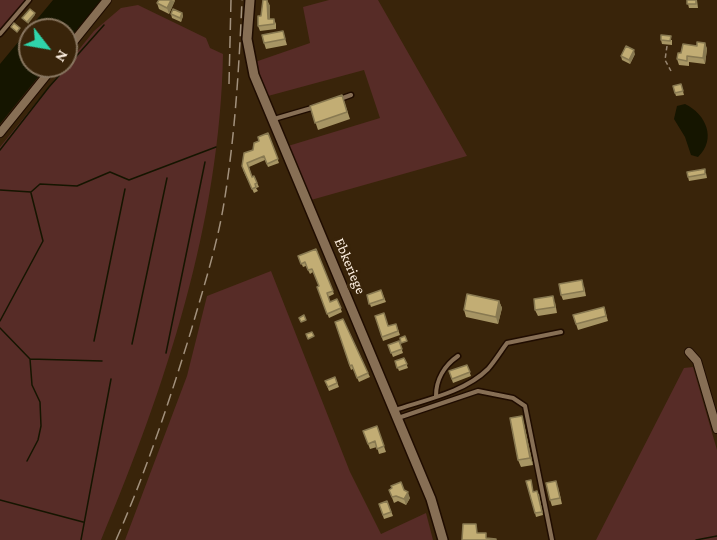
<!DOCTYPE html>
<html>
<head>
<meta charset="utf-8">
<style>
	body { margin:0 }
	#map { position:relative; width:717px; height:540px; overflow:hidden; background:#39240a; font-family:"Crimson Pro",serif }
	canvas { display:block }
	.north { position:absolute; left:18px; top:18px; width:60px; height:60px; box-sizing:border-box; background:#39240a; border:2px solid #887660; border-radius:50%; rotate:121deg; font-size:16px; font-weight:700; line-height:24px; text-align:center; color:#fef0e1 }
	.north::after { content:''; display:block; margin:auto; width:21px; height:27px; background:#2fd4aa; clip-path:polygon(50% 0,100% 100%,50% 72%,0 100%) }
</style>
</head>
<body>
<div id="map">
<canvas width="717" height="540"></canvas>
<div class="north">N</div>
</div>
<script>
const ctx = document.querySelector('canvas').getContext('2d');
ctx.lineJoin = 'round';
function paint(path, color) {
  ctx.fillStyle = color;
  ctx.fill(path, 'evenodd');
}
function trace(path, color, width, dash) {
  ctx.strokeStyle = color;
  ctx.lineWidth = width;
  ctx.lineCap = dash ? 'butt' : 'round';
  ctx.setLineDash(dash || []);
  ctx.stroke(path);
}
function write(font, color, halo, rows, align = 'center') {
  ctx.font = font + ' "Crimson Pro",serif';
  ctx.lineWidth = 6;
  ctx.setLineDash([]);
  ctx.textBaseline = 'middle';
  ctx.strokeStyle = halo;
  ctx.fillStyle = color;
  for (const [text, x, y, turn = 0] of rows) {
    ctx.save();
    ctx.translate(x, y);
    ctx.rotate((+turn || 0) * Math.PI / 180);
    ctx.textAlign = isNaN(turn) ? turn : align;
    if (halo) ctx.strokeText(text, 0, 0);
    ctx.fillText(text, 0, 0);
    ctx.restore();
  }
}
const green = new Path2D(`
	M0,0H26L0,30Z
	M329,0H378L467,156L311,200L288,146L380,118L364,70L268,96L255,62L310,43L303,7Z
	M138,5L206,38L210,48L223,54C220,222 166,386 101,540H0V147L94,31L121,8Z
	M271,271L350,472L381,534L426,513L433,540H125L187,376L207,296Z
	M693,367L717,450V540H596L684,368Z`);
const water = new Path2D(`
	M53,0H101L66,43V30H30V66H47L0,124V64Z
	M685,104C706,114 717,139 698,157L691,155L685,137L674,119L677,106Z`);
const stream = new Path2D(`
	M0,150L49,87L104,25
	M0,190L31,192L40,184L77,186L110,172L129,180L216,147
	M0,321L43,241L31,193
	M0,328L30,359L102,361
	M94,341L125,189
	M132,344L167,178
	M166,353L205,162
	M27,461L38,440L41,426L40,402L32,385L30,359
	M0,500L83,522
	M81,540L111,379
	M696,540L717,536`);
const path = new Path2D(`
	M667,46L665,60L671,71`);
const service = new Path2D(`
	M0,34L29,0
	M340,99L351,95
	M274,119L315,107
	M436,396C436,379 445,365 458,356
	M395,410C425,400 465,392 488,369C495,361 501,351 507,343L561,332
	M398,418L478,391L513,398L525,406L552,540`);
const minor = new Path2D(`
	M66,51L107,0
	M0,133L54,66
	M689,352L697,361L717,429`);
const tertiary = new Path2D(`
	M250,0L247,39L254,75L431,499L443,540`);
const rail = new Path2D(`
	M229,84L231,0
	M116,540C146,472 169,402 191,331C203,289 217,246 224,203C235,136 239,68 242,0`);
const wall = new Path2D(`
	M159,0H175L169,14L159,9L157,3Z
	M267,0L270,6V19H274L276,24V29L260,31L258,26Z
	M687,0H697L698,8H689Z
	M182,13L183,16L181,22L172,18L171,14Z
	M283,31L287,45L266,49L264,43Z
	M661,40H672V45L662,44Z
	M705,43L707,49L705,64L689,62V66L679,65L677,59L681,53Z
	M635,54L630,64L622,60L621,56Z
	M681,84L684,95L676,96L675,93Z
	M342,95L350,119L318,130L310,106Z
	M268,133L279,163L268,167L265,160L249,167L252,177L254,176L259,187L256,188L258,191L254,193L243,170L253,150L259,141Z
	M706,173L707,178L689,181L688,177Z
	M316,249L334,294L328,297L330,302L337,299L342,312L329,318L317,287L319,286L313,272L310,274L306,266L303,267L298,256Z
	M584,286L586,296L563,300L561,295Z
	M381,290L386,302L371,307L367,295Z
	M499,301L502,308L498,324L466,317L464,310Z
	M555,302L557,313L538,316L535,310Z
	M604,307L608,321L578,330L576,324Z
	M375,316L388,326L396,324L400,335L383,341Z
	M335,322L368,373L370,377L359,382L353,369L351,370Z
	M399,341L403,353L393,357L388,345Z
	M404,358L408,368L399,371L395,361Z
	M467,365L471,376L453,383L449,371Z
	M335,377L339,387L329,391L325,381Z
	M524,424L533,465L521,467L518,460Z
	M377,426L386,452L379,454L377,447L370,449L363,431Z
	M532,483L533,492L539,494L543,515L536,517L535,513Z
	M558,487L562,504L552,506L550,500Z
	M389,490H404L410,498L406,505L398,501L394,503Z
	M387,501L393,516L384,519L379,504Z`);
const shadedWall = new Path2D(`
	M171,0L175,1L169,14L167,8Z
	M267,0L270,6V24L268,19Z
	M35,13V15L28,24L27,22Z
	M182,13L183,16L181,22L180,18Z
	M705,43L707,49L705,64L703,58Z
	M634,50L635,54L630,64L629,60Z
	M499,301L502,308L498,324L496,317Z
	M522,416L524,424L533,465L530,458Z
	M408,492L410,498L406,505L404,499Z`);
const building = new Path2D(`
	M159,0H171L167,8L157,3Z
	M263,0H267L268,19H274V24L258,26V16H261Z
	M687,0H696V4H687Z
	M30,9L35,13L27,22L22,18Z
	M173,9L182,13L180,18L171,14Z
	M14,23L20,28L17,32L11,27Z
	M283,31L285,39L264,43L262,35Z
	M661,35L671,36L670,41L661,40Z
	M697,42L705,43L703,58L687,56V61L677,59L678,53H681L683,44L697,46Z
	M626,46L634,50L629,60L621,56Z
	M681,84L683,91L675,93L673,86Z
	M342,95L347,112L315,123L310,106Z
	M268,133L278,159L267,164L264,156L247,163L252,177L254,176L257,183L255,184L256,187L252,189L242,166L244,153L253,150L254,143L259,141L258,137Z
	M705,169V174L688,177L687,172Z
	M316,249L333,291L327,293L330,302L337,299L341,308L327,314L317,287L319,286L312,269L308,270L305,262L301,264L298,256Z
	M582,280L584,291L561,295L559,284Z
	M381,290L384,299L369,304L367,295Z
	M467,294L499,301L496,317L464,310Z
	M553,296L555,307L535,310L534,299Z
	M604,307L606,316L576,324L573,315Z
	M384,313L388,326L396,324L398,331L382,337L375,316Z
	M304,315L306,320L301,322L299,318Z
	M343,319L368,373L357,378L352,365L350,366L335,322Z
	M312,332L314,336L308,339L306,334Z
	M405,336L407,341L401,343L400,338Z
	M399,341L402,349L391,353L388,345Z
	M404,358L407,364L397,368L395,361Z
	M467,365L470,372L452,379L449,371Z
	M335,377L337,383L328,387L325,381Z
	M522,416L530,458L518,460L510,418Z
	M377,426L384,446L377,449L375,441L368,444L363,431Z
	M531,480L533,492L537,491L542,512L535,513L526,481Z
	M556,481L560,498L550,500L546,483Z
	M401,482L404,490L408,492L404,499L396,496L392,497L389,490L392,488L391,486Z
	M387,501L391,512L383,515L379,504Z
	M463,524H476L477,533H486V538L496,539V540H462Z`);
const streetNames = [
	["Ebkeriege",350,266,67]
];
paint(green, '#572c27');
paint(water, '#151500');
trace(stream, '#151500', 1.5);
trace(service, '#1f0c00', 7);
trace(minor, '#1f0c00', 10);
trace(tertiary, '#1f0c00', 12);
trace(path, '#988671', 1.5, [4.5, 3]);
trace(service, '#876f55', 4);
trace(minor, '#876f55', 8);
trace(tertiary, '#876f55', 9);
trace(rail, '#a2917d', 1.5, [12, 6]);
paint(wall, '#a79564');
paint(shadedWall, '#887951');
paint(building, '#c2ad74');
trace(building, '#887951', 1.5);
write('15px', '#fef0e1', '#39240a', streetNames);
</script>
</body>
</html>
